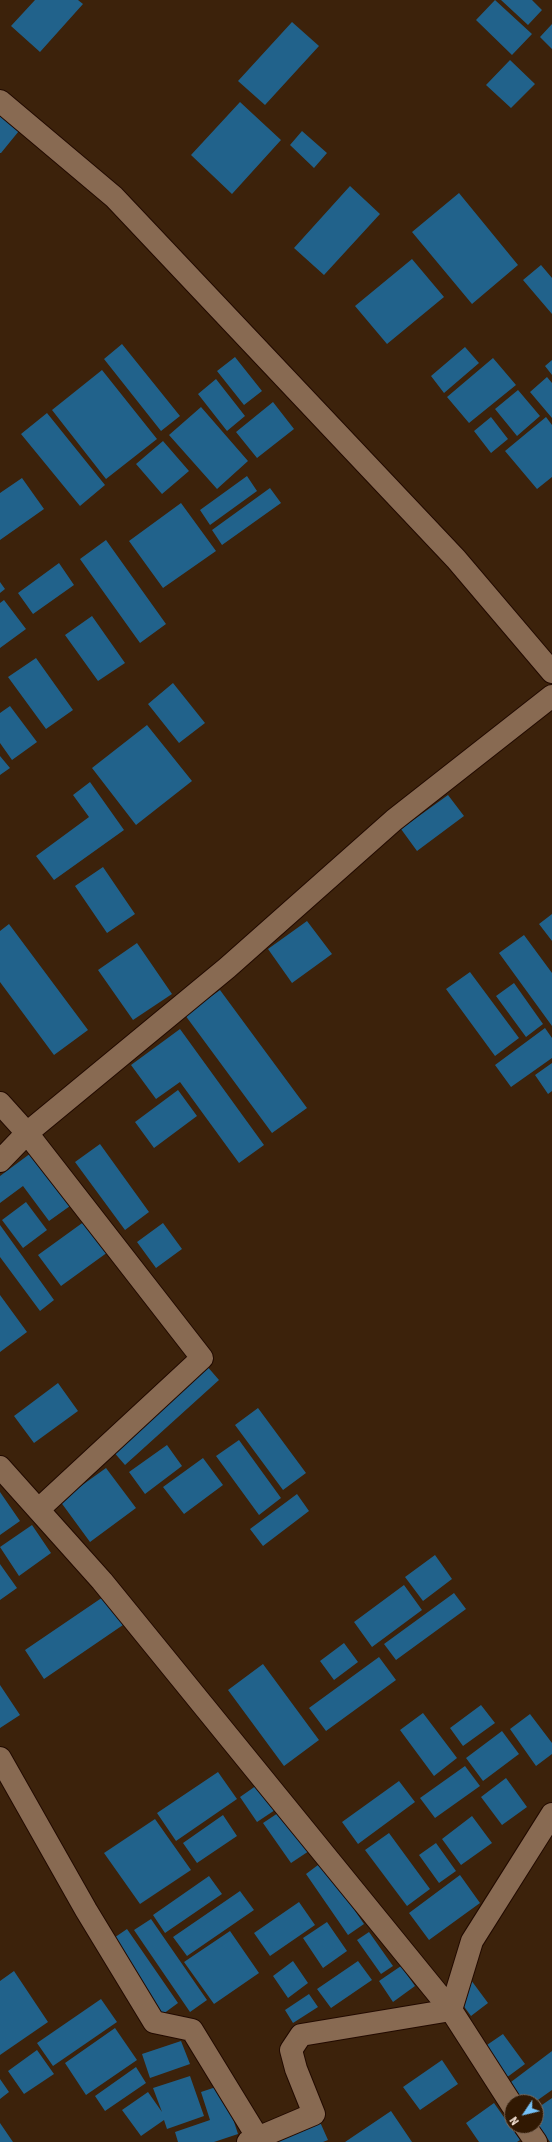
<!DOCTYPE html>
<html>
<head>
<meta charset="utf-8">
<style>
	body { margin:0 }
	#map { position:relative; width:552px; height:2142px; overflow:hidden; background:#3c220b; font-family:"Source Sans 3",sans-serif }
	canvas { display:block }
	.north { position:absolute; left:504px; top:2094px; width:40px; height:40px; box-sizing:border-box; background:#311802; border:1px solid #836c5a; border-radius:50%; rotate:235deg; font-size:11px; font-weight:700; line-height:16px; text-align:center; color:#fdebde }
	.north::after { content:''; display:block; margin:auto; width:14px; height:18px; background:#74c0f6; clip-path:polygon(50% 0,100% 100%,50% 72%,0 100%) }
</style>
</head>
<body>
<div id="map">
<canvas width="552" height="2142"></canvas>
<div class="north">N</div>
</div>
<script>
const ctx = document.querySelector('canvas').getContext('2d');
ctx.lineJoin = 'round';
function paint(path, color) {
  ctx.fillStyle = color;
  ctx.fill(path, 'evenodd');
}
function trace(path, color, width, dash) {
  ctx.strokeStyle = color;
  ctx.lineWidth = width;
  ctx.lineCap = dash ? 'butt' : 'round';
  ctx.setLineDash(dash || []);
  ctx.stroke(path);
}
const building = new Path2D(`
	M35,0H78L83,4L40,52L11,26Z
	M495,0L532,34L512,55L476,20Z
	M501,0H532L542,10L528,25Z
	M292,22L319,46L265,105L238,81Z
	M552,24V49L540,37Z
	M510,60L535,84L511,108L486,85Z
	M240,102L281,140L232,194L191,155Z
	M0,107L23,126L1,153H0Z
	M302,131L327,153L314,168L290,145Z
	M350,186L380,214L324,275L294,248Z
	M459,193L518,265L472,304L412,232Z
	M412,259L444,297L387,344L355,306Z
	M541,265L552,278V314L523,280Z
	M122,344L180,416L161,431L104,359Z
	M465,347L479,363L444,393L431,376Z
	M235,357L262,391L244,405L217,371Z
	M493,358L516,385L469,423L447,397Z
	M552,360V375L545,366Z
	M102,370L157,439L106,479L52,410Z
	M547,377L552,383V418L530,392Z
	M216,379L245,416L227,431L198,394Z
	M518,390L540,416L517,436L495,409Z
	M273,402L294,429L257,458L236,432Z
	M201,407L248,461L217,489L169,435Z
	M47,413L105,485L80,506L21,434Z
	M491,417L508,439L491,453L474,431Z
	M546,417L552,425V477L537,489L505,451Z
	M163,441L189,471L162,494L136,464Z
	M247,476L257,491L210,525L200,510Z
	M22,478L44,509L0,540V493Z
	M270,488L281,503L222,545L212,530Z
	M181,503L216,551L163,588L129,541Z
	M106,540L166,624L140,643L80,559Z
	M59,563L74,585L33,614L18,593Z
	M0,582L5,589L0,593Z
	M4,600L26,629L0,648V603Z
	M92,616L125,663L98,681L65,635Z
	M36,658L73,710L46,729L8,677Z
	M173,683L205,723L179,743L148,704Z
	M10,706L37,742L12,760L0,743V713Z
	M147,725L192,781L136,825L92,768Z
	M0,756L10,768L0,775Z
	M90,782L124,830L54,880L36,856L89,817L73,795Z
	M448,795L464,816L417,851L401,829Z
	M103,867L135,914L107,933L75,886Z
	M552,914V941L539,924Z
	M307,921L332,954L292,983L268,949Z
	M9,924L88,1030L54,1055L0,982V931Z
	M524,935L552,973V1026L499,953Z
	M137,943L172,994L133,1020L98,970Z
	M470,972L519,1038L495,1056L446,989Z
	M514,983L543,1024L526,1037L496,996Z
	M220,990L307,1108L272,1133L185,1015Z
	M545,1028L552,1038V1058L511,1087L495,1065Z
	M180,1029L264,1145L239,1163L180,1082L156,1099L131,1065Z
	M552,1063V1091L548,1094L535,1075Z
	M178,1090L197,1116L154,1148L135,1122Z
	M100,1144L149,1212L125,1230L75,1162Z
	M31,1153L70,1206L49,1221L23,1186L0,1203V1176Z
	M26,1202L47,1230L23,1248L2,1220Z
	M85,1221L108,1252L61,1286L38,1255Z
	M163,1223L182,1249L156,1268L137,1242Z
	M0,1225L54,1300L40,1311L0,1257Z
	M0,1295L27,1332L0,1352Z
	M206,1365L219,1380L125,1465L112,1450Z
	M58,1383L78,1411L34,1443L14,1416Z
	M258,1408L306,1473L283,1490L235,1425Z
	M239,1440L281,1498L259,1515L216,1456Z
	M167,1445L182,1466L145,1494L129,1472Z
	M203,1458L223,1485L184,1514L163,1487Z
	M106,1468L136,1508L90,1542L60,1501Z
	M0,1492L20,1521L0,1535Z
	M297,1494L309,1511L263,1546L250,1529Z
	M32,1525L51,1553L19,1576L0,1547Z
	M435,1555L452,1579L423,1601L405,1577Z
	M0,1564L17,1588L0,1600Z
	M404,1585L422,1610L372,1647L354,1622Z
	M454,1593L466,1609L396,1660L384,1644Z
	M103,1597L123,1625L44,1679L25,1650Z
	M344,1643L358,1662L334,1680L320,1661Z
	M379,1657L396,1680L326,1731L309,1708Z
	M263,1664L319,1740L284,1766L228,1690Z
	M0,1685L20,1715L0,1728Z
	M481,1705L495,1723L463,1746L450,1728Z
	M423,1713L457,1758L434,1776L400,1730Z
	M530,1714L552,1743V1754L536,1766L510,1729Z
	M502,1731L519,1754L483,1781L466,1758Z
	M465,1766L480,1786L435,1818L420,1798Z
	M218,1772L237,1799L176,1841L157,1813Z
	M506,1778L527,1807L502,1825L481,1797Z
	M399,1781L415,1802L358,1844L342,1822Z
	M260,1783L278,1808L257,1822L240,1797Z
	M284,1809L312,1849L291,1863L263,1823Z
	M223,1815L237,1836L197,1863L183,1843Z
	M472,1816L492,1843L461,1865L442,1839Z
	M155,1819L191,1870L140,1904L104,1853Z
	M389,1833L430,1889L407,1906L365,1850Z
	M436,1843L456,1871L439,1883L419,1855Z
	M322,1862L364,1924L348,1935L306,1874Z
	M460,1875L480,1903L429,1940L409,1913Z
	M209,1876L222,1894L165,1933L153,1915Z
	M240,1891L254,1910L187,1956L173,1937Z
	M299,1902L315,1925L270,1956L254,1933Z
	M151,1919L207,2000L190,2012L134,1930Z
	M327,1922L347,1951L323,1968L303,1938Z
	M127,1929L178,2003L159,2017L108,1942Z
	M230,1931L259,1973L214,2004L184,1962Z
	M369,1932L393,1966L381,1974L357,1940Z
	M293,1961L308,1983L288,1998L273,1976Z
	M358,1961L372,1980L331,2008L317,1989Z
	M401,1966L415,1986L393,2002L379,1981Z
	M14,1971L48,2022L0,2055V1981Z
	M468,1976L488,2003L471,2016L451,1989Z
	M309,1994L318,2007L293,2023L285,2010Z
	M101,1999L117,2022L53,2066L37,2043Z
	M115,2028L137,2060L86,2095L65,2063Z
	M503,2034L525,2064L506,2078L484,2047Z
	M181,2041L190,2064L150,2078L142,2054Z
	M37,2050L54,2074L24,2094L8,2071Z
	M552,2051V2090L535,2102H520L507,2085Z
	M442,2060L458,2084L420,2110L403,2087Z
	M136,2067L146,2083L105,2111L95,2096Z
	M190,2076L204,2116L167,2129L164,2120L141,2136L122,2110L148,2092L162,2112L153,2088Z
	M0,2079L9,2092L0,2099Z
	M222,2085L238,2134L214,2142H178L175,2132L210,2120L201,2092Z
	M552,2098V2142H550L536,2122V2109Z
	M494,2103L520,2140L517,2142H479L466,2123Z
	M391,2111L412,2142H345Z
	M316,2113L328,2140L323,2142H248Z
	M0,2123L13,2142H0Z`);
const minor = new Path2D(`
	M0,101L114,197L456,559L552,672
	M0,1103L27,1133L202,1358L39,1509
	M0,1161L27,1133L227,968L394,820L552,696
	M0,1467L102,1581L451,2010L512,2105
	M0,1758L86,1910L154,2022L192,2030L258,2138
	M525,2126L536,2142
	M248,2142L314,2114L296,2069L291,2050L301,2035L451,2010L472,1941L552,1814`);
paint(building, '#21628b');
trace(minor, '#220a00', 24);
trace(minor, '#886a52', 22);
</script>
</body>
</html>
